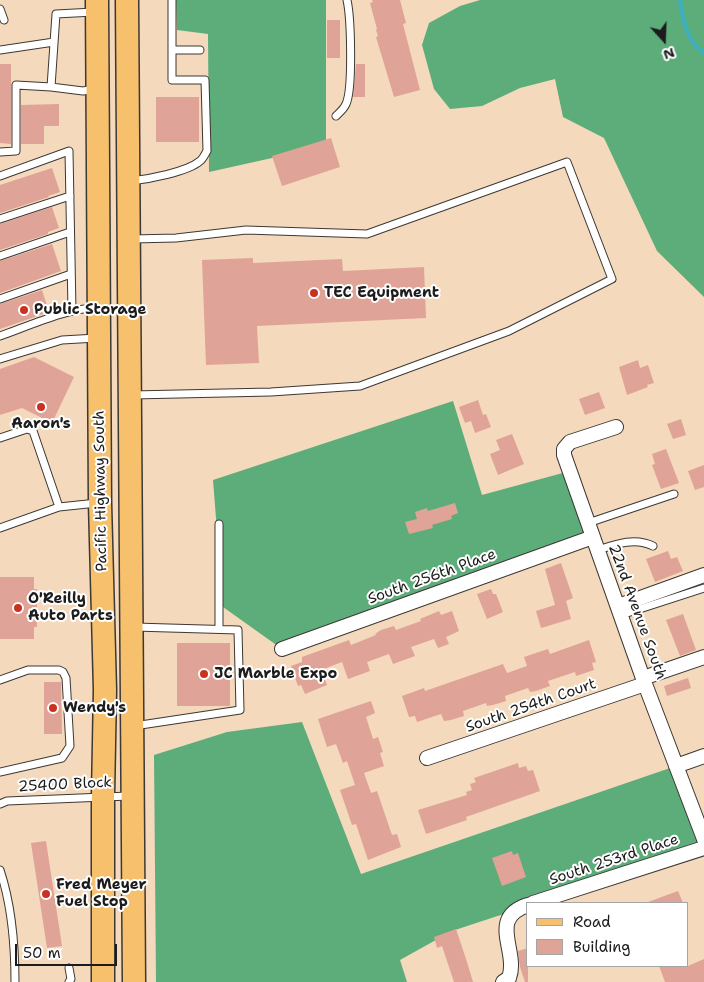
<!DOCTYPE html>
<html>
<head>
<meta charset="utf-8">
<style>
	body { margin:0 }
	#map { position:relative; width:704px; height:982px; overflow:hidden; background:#f4d9bc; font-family:"Shantell Sans",sans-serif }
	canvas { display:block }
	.legend { position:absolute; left:526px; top:902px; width:162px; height:65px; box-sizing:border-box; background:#fff; border:1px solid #a4a4a4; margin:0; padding:6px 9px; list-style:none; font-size:15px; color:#1c1c1c }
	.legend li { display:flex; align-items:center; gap:10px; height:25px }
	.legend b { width:25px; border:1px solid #a4a4a4 }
	.north { position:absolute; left:639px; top:15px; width:50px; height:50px; -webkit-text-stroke:4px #fff; paint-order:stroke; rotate:160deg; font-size:14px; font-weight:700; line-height:20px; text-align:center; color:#1c1c1c }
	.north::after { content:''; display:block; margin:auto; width:18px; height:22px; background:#1c1c1c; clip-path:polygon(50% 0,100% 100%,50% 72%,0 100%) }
	.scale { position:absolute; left:15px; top:944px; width:102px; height:22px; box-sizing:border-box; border:2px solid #1c1c1c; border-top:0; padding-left:6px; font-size:15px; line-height:18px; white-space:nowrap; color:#1c1c1c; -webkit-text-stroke:4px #fff; paint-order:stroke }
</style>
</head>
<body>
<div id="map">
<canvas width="704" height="982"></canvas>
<ul class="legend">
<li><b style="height:6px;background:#f7c06c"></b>Road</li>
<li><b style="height:14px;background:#e0a397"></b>Building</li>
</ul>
<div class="north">N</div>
<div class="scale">50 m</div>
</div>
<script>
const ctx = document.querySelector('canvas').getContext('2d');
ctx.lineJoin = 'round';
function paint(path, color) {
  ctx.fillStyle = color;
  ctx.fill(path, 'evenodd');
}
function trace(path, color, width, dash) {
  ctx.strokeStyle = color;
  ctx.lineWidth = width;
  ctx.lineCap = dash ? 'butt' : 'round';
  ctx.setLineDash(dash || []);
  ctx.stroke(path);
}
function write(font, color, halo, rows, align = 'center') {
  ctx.font = font + ' "Shantell Sans",sans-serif';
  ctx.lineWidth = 4;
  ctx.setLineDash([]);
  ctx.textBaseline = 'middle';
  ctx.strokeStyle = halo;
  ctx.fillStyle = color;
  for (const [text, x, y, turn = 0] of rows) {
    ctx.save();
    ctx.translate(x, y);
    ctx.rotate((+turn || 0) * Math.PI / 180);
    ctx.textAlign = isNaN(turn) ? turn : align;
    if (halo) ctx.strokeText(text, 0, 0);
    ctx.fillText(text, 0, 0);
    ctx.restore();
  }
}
const forest = new Path2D(`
	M176,0H326V146L209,172L208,34L177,30Z
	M480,0H704V297L657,251L604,138L563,117L555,79L520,88L482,106L450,109L434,89L422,45L429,23L460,6Z
	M453,401L482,495L570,471L593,537L282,649L223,607L213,480Z
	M302,722L361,874L676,766L704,848L452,931L400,960L407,982H156L154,755L227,732Z`);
const stream = new Path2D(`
	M680,0C682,18 688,43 704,53`);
const building = new Path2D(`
	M372,0H400L406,23L403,24L420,90L394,97L376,37L378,36L376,30L377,29L370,3L373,2Z
	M327,20H340V58H327Z
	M0,64H11V144L0,143Z
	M356,64H365V97H353Z
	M156,97H199V142H156Z
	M59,104V126H44V144H21V105Z
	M331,138L340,167L282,186L272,156Z
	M52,168L60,192L48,196L49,197L0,213V185Z
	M52,207L59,228L48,232V234L0,250V224Z
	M52,244L61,271L0,293V261Z
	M253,258V263L342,259L343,271L424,267L426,318L257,326L259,363L206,365L202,260Z
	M42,290L49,312L0,329V304Z
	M34,357L74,377L52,423L22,408L0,415V369Z
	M638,360L640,368L648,365L654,383L647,385L648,387L627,395L619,367Z
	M599,392L605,408L585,415L579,399Z
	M478,400L483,415L486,414L491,427L475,433L471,421L465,423L459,407Z
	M681,419L686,435L673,439L667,424Z
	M512,434L524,464L498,475L490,454L500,450L496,440Z
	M666,449L679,483L661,489L652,465L655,464L652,454Z
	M704,465V487L695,490L688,471Z
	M455,503L458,513L451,516L452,519L432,525L433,528L409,534L405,522L417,519L415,512L427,508L428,511Z
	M668,551L671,559L677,557L683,571L655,582L646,559Z
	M561,563L573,598L566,601L571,619L541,628L536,611L555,605L545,569Z
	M0,577H34V589H37V627H34V639H0Z
	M491,589L493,594H496L503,612L487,619L477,594Z
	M439,611L441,615L452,611L459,631L446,637L449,644L438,648L434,639L411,647L415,656L393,664L389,654L367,662L370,671L348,679L342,662L321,670L327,685L305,694L301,685L298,686L291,666L302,662V657L349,640L351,645L376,635L375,634L381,630L394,626L396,630L421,621L420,619Z
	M683,614L696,650L680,656L666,620Z
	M589,640L596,662L592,663L594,670L576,676L575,672L548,681L550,686L536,691L530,692L528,688L505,696L506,701L493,705L487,706L486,703L463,711L464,716L451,720L444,721L441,714L417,722L415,716L409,717L402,696L424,688L425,691L503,664L507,673L527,666L524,657L548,649L550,654Z
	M177,643H230V706H177Z
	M688,678L691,688L667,696L664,686Z
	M44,682H61L62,734H44Z
	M371,701L375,713L366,717L373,739L378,737L383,752L380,753L384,766L364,773L371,793L377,791L392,835L397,834L401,847L368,860L356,824L352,825L340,790L355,785L347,761L343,763L336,744L327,747L318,719Z
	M518,763L519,768L526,766L528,771L533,770L540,791L466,817L467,820L426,834L418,810L467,795L466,792L472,790L470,784L476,782L474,778Z
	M46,841L62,946L47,948L31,843Z
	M512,851L513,855L518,853L526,877L502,886L492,858Z
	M678,891L683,903H649L648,902Z
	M456,929L467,962L473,982H454L442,946L437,948L434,937Z
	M528,948V982H525L520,967L518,951Z
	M704,959V982H665L659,966H688Z`);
const service = new Path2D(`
	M0,9L4,20
	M0,50L54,42
	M172,50H200
	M94,89L83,91L51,87L56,14L94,12
	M336,116C339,113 344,109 346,104C353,89 351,18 347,0
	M0,152L16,151V85L51,87
	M0,176L69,151L72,311
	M131,181C149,179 187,172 200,161C203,159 205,154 207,151L205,80H172V0
	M0,219L70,196
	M0,256L70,232
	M0,299L71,274
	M0,336C26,327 70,307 97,308
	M0,359L62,340L97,338
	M132,395L271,392L360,386L509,331L612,279L567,162L367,234L246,230L176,238L132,239
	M0,438L27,429L33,431L59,507
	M588,523L674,494
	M0,528L59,507L97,503
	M598,550C616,544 635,537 653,546
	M621,615L704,588
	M134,627L238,630L240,710L134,726
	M219,629V524
	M0,680L28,670H59L63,672L66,678L70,746L62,758L0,772
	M0,804L7,801L129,796
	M0,870C12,906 15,944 15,982
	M69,968L71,979L69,982`);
const minor = new Path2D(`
	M616,427L570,442L564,449V455L645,684L704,839
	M618,606L704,575
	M282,649L593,537
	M643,678L704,657
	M427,758L645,684
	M676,766L704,756
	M533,903L704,848
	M503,982L509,978C519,951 487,918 528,905`);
const primary = new Path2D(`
	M97,0L100,503L105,690L103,796V982
	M127,0L134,982`);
const markers = [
	[314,293,5,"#c8321e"],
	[24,310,5,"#c8321e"],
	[41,407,5,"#c8321e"],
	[18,608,5,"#c8321e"],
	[204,674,5,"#c8321e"],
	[53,708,5,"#c8321e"],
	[46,894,5,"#c8321e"]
];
const poiNames = [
	["TEC Equipment",324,293],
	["Public Storage",34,310],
	["Aaron's",41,424,"center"],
	["O'Reilly",28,599],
	["Auto Parts",28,616],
	["JC Marble Expo",214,674],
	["Wendy's",63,708],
	["Fred Meyer",56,885],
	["Fuel Stop",56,902]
];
const streetNames = [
	["Pacific Highway South",101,491,-91],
	["South 256th Place",432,577,-20],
	["22nd Avenue South",637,612,70],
	["South 254th Court",531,706,-19],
	["25400 Block",65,785,-3],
	["South 253rd Place",614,860,-18]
];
paint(forest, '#5cad7a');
trace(stream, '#3fafba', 4.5);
paint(building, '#e0a397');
trace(service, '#3c3834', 9);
trace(minor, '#3c3834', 16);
trace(primary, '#3c3834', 25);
trace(service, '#fff', 7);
trace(minor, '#fff', 14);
trace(primary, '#f7c06c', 22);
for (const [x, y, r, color] of markers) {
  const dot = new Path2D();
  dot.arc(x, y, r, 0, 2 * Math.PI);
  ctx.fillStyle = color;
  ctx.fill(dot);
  trace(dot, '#fff', 2);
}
write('bold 15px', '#1c1c1c', '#fff', poiNames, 'left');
write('15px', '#1c1c1c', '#fff', streetNames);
</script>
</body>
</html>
